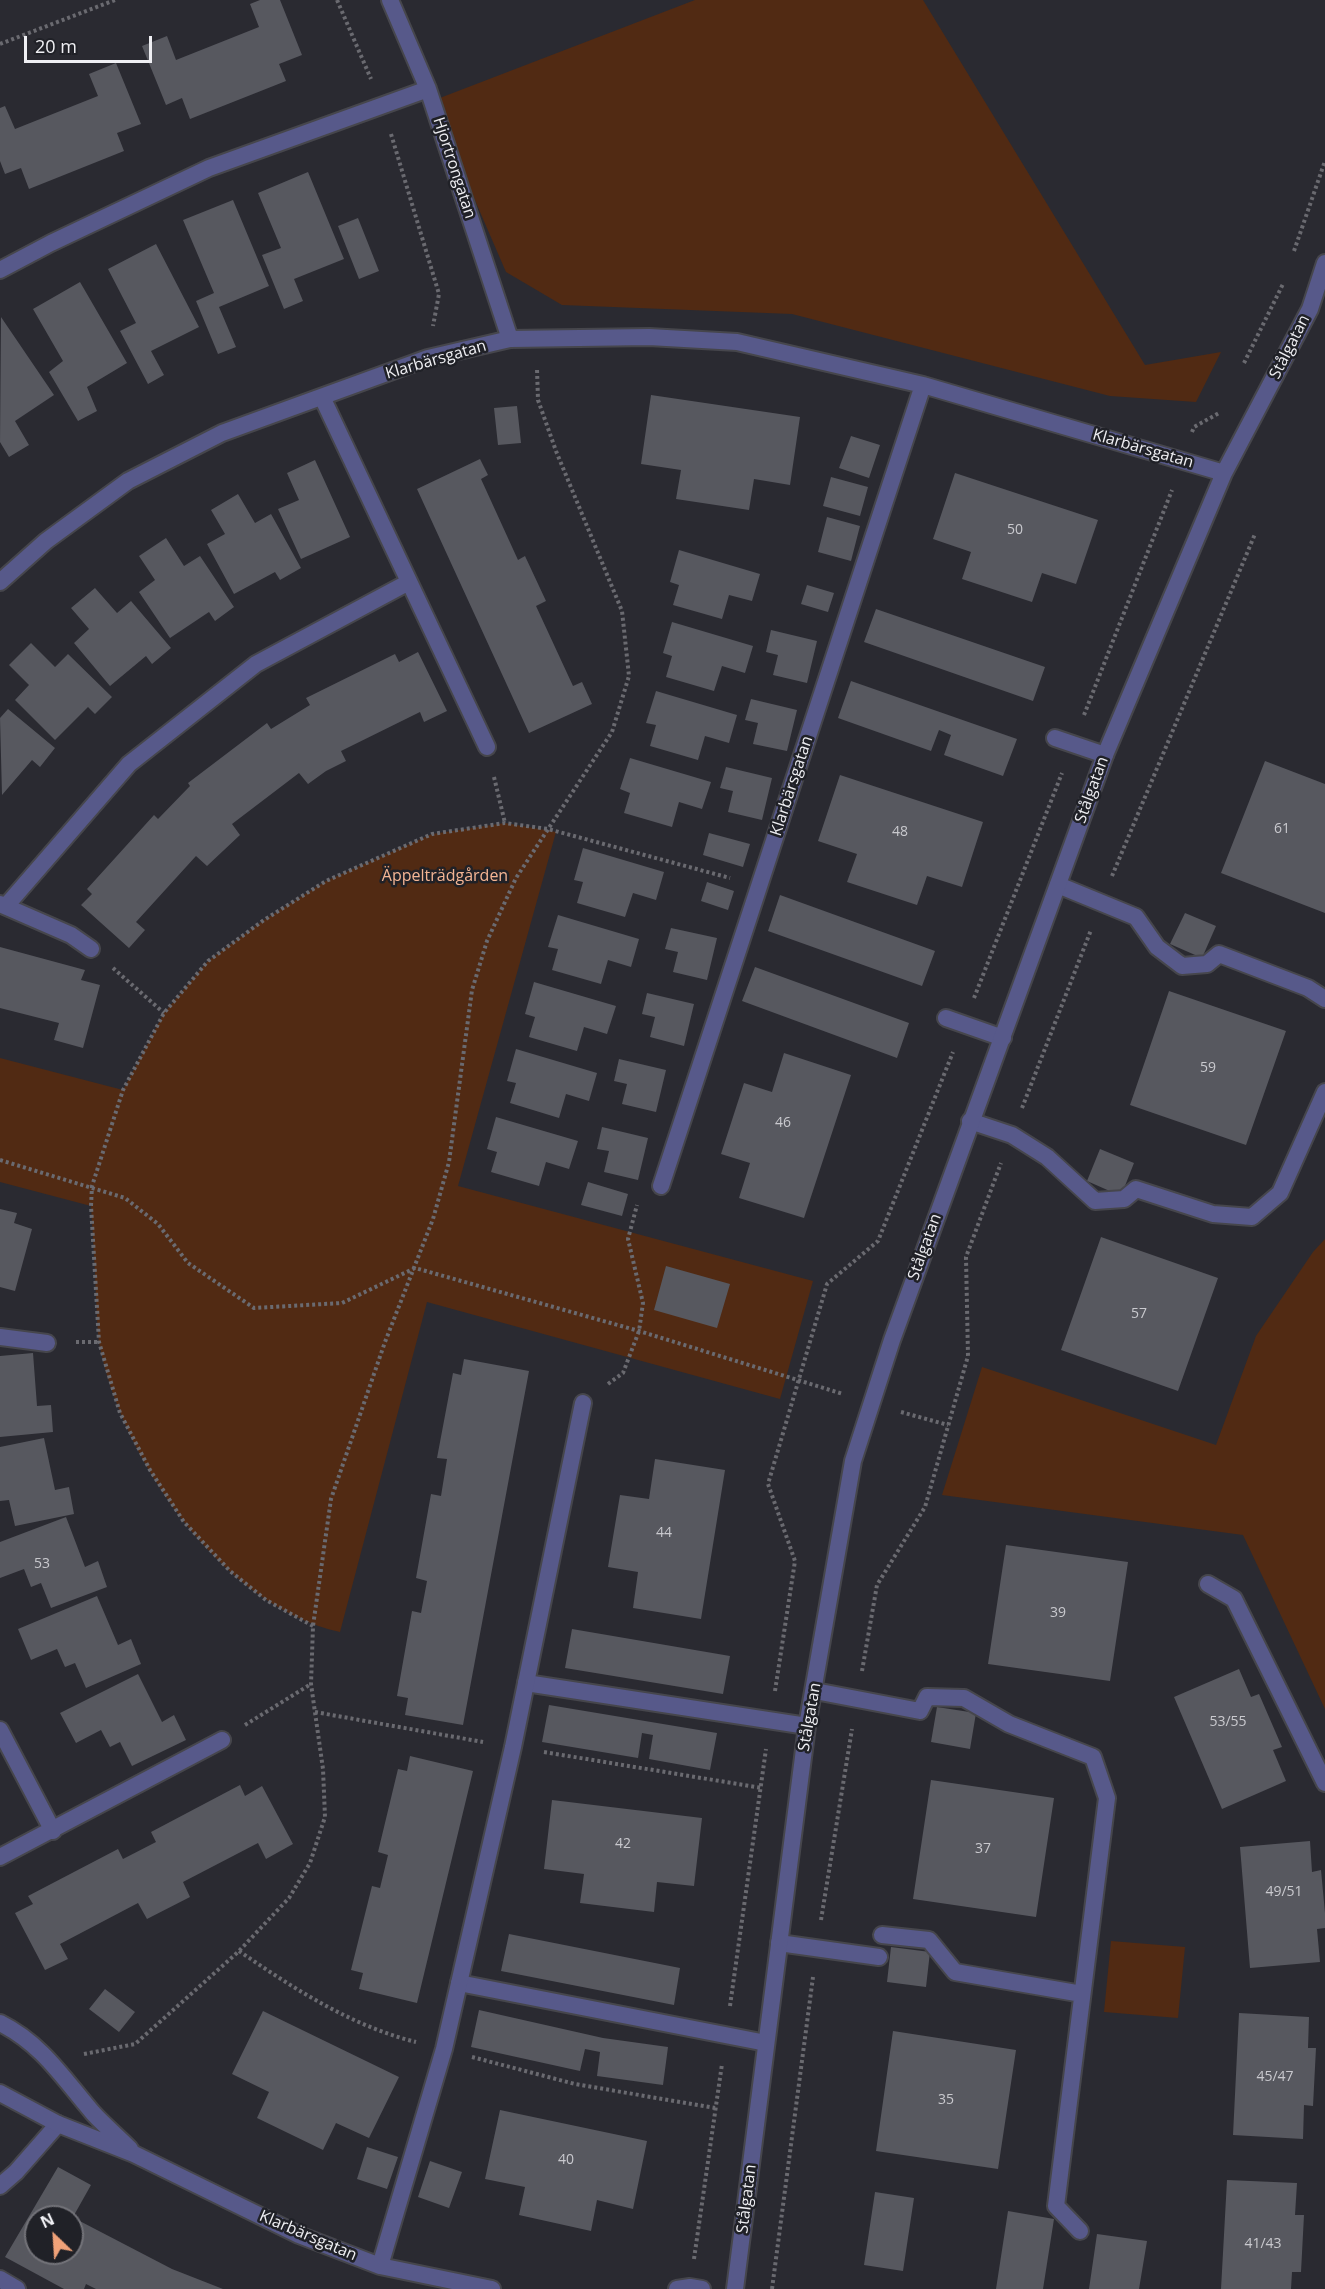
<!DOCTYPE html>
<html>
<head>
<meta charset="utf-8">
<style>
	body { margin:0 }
	#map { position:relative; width:1325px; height:2289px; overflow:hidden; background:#2a2a31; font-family:"Open Sans",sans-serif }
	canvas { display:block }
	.north { position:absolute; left:24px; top:2205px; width:60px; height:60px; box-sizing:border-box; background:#202127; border:2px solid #737379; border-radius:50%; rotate:335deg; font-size:16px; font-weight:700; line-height:24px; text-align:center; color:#efeff3 }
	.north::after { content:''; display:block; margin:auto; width:21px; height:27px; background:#f0a279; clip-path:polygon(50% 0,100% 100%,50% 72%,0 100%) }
	.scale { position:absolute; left:24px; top:36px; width:128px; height:27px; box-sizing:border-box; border:3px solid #efeff3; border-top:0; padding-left:8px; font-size:18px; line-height:21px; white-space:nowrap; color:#efeff3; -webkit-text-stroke:4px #202127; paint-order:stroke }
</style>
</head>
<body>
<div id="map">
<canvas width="1325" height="2289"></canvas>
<div class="north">N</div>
<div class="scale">20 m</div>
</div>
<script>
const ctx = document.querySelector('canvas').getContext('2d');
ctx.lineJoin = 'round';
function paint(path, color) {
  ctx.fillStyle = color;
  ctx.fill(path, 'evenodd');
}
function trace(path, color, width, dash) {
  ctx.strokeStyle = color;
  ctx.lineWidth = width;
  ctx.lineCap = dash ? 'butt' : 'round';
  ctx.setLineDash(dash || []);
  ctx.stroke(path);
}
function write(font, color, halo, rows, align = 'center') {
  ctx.font = font + ' "Open Sans",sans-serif';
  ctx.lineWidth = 5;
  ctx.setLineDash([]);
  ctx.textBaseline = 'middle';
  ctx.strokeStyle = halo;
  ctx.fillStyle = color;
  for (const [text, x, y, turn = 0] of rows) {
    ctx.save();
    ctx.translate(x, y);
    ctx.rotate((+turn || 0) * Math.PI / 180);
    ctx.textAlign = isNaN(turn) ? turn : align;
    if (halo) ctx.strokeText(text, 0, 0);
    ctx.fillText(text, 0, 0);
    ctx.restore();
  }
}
const green = new Path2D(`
	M695,0H923L1145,365L1221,352L1196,402L1110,396L792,314L562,305L506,272L432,101Z
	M505,823L556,832L458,1186L813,1281L780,1399L427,1302L340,1632C221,1606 120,1456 99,1342C97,1328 97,1312 96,1297C95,1267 93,1236 91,1206L0,1182V1058L123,1090L164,1013L208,961L264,920L326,881L432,834Z
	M1325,1239V1709L1243,1535L942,1495L982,1367L1216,1445L1256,1336L1313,1252Z
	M1111,1941L1185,1947L1178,2018L1104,2012Z`);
const building = new Path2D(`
	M260,0H280L302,55L279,64L286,81L190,119L182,98L166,105L142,46L167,36L176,60L259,27L250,4Z
	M116,63L141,124L117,133L124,151L29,189L21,168L5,174L0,161V108L5,106L15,129L98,96L89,74Z
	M308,172L344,259L294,279L303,301L284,309L262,255L281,248L258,193Z
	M233,200L269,286L219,307L236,347L218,354L196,301L214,293L183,220Z
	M358,218L379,271L359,279L338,226Z
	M156,244L199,327L151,351L164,375L148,384L120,331L136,323L108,269Z
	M80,282L127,363L87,387L97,411L78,421L49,372L63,361L33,309Z
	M1,317L54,395L15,421L29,445L9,457L0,442Z
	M651,395L800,417L790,485L754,479L749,510L676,499L681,470L641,464Z
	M517,406L521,443L498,445L494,408Z
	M851,436L880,445L869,478L839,468Z
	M480,459L488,475L481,479L518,560L525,556L546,601L536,606L573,686L582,682L592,704L529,733L417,489Z
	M315,460L350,537L301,559L278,509L299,500L287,473Z
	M955,473L1098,520L1076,584L1042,573L1032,602L962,579L971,552L933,539Z
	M831,477L868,487L860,516L823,506Z
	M238,494L255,523L271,514L301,568L280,580L275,572L234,594L207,544L225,534L211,510Z
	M827,517L860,526L851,561L818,552Z
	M166,538L184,566L200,556L234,607L215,621L209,612L170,638L139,592L155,580L139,556Z
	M679,550L760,574L752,601L729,595L722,619L673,605L679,585L670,582Z
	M807,585L834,593L828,612L801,604Z
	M95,588L117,613L131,601L171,648L152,664L146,656L110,686L74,643L89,629L71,608Z
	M876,609L1045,667L1033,701L864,642Z
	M672,622L753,646L745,673L722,666L714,691L666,677L672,656L663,653Z
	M771,630L817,641L807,683L773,675L778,655L766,652Z
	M31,643L55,667L68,654L112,697L95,714L88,707L55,740L15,700L29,685L9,665Z
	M418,652L447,711L424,722L420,712L341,751L346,761L326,771L308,784L299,773L232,824L240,835L207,866L196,856L136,922L145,930L129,948L81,905L92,894L87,889L154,815L158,819L190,786L188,783L267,723L271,729L310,705L306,698L395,654L399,662Z
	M851,681L1017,739L1003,776L944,755L951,735L939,730L931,751L838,718Z
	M656,691L737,715L729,743L705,736L698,760L650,746L656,725L646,723Z
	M751,699L797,710L787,751L753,744L758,723L745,720Z
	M8,709L55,748L40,767L32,760L2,795L0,718Z
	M630,758L711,782L702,809L679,802L672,827L624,813L630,793L620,789Z
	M1265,761L1325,784V913L1221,873Z
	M726,767L772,778L762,820L728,812L733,791L720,788Z
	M840,775L983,822L962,887L927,876L917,905L847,882L857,854L818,841Z
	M709,833L750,844L743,867L703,855Z
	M583,848L664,872L656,900L633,893L625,917L577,903L583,882L574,880Z
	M707,882L734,891L728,910L701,901Z
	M780,895L935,951L922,986L768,931Z
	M1185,913L1216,926L1202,958L1170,944Z
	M558,915L639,939L631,967L608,960L601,984L552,970L558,949L548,947Z
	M671,928L717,938L707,980L673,972L678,952L665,949Z
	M0,947L85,970L81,980L100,985L83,1048L54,1040L59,1023L0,1008Z
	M755,967L909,1023L897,1058L742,1001Z
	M534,982L616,1006L607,1034L584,1027L577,1051L529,1037L535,1017L525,1014Z
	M1169,991L1286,1031L1246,1145L1130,1105Z
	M647,993L694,1004L684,1046L650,1037L655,1017L642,1014Z
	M516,1049L597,1073L589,1101L566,1094L559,1118L510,1103L516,1083L507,1081Z
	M784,1053L851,1075L804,1218L739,1198L750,1163L721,1154L744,1083L772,1092Z
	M619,1059L666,1070L656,1112L622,1104L627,1084L614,1081Z
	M496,1117L578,1141L569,1169L546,1162L539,1186L491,1172L497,1152L487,1149Z
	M602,1127L648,1138L638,1180L604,1172L609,1151L597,1149Z
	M1100,1149L1134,1163L1121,1196L1087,1181Z
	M588,1182L628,1194L622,1216L581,1205Z
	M0,1209L17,1213L14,1223L32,1229L15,1291L0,1287Z
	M1101,1237L1218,1278L1178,1391L1061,1350Z
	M666,1266L730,1284L717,1328L654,1310Z
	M33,1353L37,1406L51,1405L53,1432L0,1437V1356Z
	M464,1359L529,1371L463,1725L405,1715L408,1698L397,1696L412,1611L421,1613L427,1581L416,1578L431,1494L441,1496L447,1459L437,1458L453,1373L461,1375Z
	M44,1438L55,1490L69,1487L74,1514L15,1526L9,1500L0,1501V1447Z
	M655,1459L725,1470L701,1619L633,1608L638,1572L608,1567L620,1495L649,1499Z
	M66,1517L85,1567L98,1561L107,1587L51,1608L41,1583L31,1587L24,1569L0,1578V1542Z
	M1006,1545L1128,1562L1110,1681L988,1664Z
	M97,1596L118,1645L131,1639L141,1664L86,1688L75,1663L65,1667L57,1649L31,1660L18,1629Z
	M572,1629L730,1656L723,1694L565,1668Z
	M1239,1669L1251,1697L1259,1694L1282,1747L1273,1750L1286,1781L1222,1809L1174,1697Z
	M138,1674L162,1722L174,1715L186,1740L132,1766L120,1742L110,1747L101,1730L76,1743L60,1713Z
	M549,1705L717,1733L710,1770L649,1759L653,1735L642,1733L638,1758L542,1742Z
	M937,1707L976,1713L970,1749L931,1742Z
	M410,1756L473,1771L417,2003L359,1989L363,1973L351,1970L372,1886L380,1888L388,1855L378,1852L398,1769L407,1771Z
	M931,1780L1054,1798L1036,1917L913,1899Z
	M240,1785L245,1796L262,1786L293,1844L266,1859L258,1843L183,1882L190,1897L147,1919L138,1903L60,1944L68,1959L45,1970L15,1913L33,1904L28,1896L118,1849L123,1859L156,1842L151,1832Z
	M552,1800L702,1818L694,1886L657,1882L654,1912L580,1903L584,1874L544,1869Z
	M1310,1841L1312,1872L1321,1870L1325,1913V1928L1317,1929L1320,1962L1250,1968L1240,1847Z
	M509,1934L680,1968L674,2005L501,1971Z
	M891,1947L930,1952L926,1987L887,1982Z
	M105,1989L135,2012L119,2032L89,2009Z
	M479,2010L603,2038L668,2047L663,2085L597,2076L600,2052L585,2049L580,2071L471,2047Z
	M263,2011L399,2077L369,2138L336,2123L323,2150L257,2118L269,2092L232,2074Z
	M1239,2013L1309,2017L1308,2048H1316L1313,2106L1304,2105L1303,2139L1233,2135Z
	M893,2031L1016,2050L998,2169L876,2151Z
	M500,2110L647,2141L633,2209L597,2200L591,2231L519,2215L525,2187L485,2179Z
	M367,2147L398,2157L387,2189L357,2179Z
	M430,2161L462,2172L449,2208L418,2197Z
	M58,2167L91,2185L73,2217H36V2253H72V2217L172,2269L223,2289H96L86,2284L84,2289H64L5,2257Z
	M1227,2180L1297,2183L1295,2215H1304L1301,2272H1292L1291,2289H1221Z
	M875,2192L914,2198L903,2271L864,2265Z
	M1008,2211L1054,2219L1043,2289H996Z
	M1097,2234L1147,2241L1139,2289H1089Z`);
const path = new Path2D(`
	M337,0L371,79
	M0,44L115,0
	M391,134L439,294L433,326
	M1294,251L1325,161
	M1244,363L1283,284
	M1192,432L1194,427L1219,413
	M1084,715L1172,490
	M494,777L505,823
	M1112,876L1255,534
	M113,968L164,1013
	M974,998L1062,773
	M1022,1108L1091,930
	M0,1160L125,1198L158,1224L188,1263L254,1308L342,1303L415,1268L639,1331L843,1394
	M76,1342H99
	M608,1384L623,1373L639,1331L643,1303L628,1239L637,1205
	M901,1412L948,1425
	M313,1626L266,1600L230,1571L184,1522L150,1470L120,1413L99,1342L91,1206L92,1186L123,1090L164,1013L208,961L264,920L326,881L432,834L505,823L548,829L730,878
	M862,1671L877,1585L925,1507L968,1356L966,1257L1001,1163
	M775,1691L795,1561L768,1484L827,1284L878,1241L953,1052
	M315,1712L483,1742
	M245,1725L311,1684
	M544,1752L762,1788
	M821,1920L852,1729
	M239,1951C293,1988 351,2026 416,2042
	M730,2006L766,1749
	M84,2054L135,2044L239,1951L289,1898L310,1863L325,1817L323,1769L311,1684L313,1626L331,1499L385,1342L433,1219L449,1162L472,990L487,941L516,878L612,732L629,676L622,611L556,451L538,400L537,369
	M472,2057L575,2084L715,2108
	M694,2259L722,2064
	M772,2289L813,1977`);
const service = new Path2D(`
	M1055,738L1105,755
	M1058,885L1136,917L1157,947L1182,966L1207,964L1219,954L1308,988L1325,999
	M946,1018L1003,1038
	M970,1121L1012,1135L1047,1157L1095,1201L1124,1199L1136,1189L1213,1214L1252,1217L1280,1193L1325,1092
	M526,1683L807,1726
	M815,1691L920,1711L927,1697L964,1698L1009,1724L1093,1757L1107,1798L1056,2206L1080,2231
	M882,1935L929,1940L955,1972L1082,1994
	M779,1943L879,1957
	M459,1983L766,2043
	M0,2186L16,2172L58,2124
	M0,2279L17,2289`);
const minor = new Path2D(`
	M390,0L428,89L510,339
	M0,270L51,243L209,168L428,89
	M322,397L487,747
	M0,582L46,541L128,481L222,433L428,358L510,339L649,337L737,342L923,385L1224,473
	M0,904L71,935L91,949
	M6,906L129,764L256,664L409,582
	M661,1186L923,385
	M0,1337L47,1343
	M1208,1584L1234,1599L1325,1783
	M0,1730L53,1831
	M0,1857L222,1740
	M0,2023C42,2044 63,2078 93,2113C104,2125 118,2137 130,2149
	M0,2093L58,2124L134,2154L299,2235L380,2266L492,2289
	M380,2266L444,2049L513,1747L583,1403
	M677,2289L690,2287L702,2289
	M735,2289L807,1726L853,1461L892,1340L1105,755L1224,473L1310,309L1325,263`);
const numberNames = [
	["50",1015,530],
	["61",1282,829],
	["48",900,832],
	["59",1208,1068],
	["46",783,1123],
	["57",1139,1314],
	["44",664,1533],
	["53",42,1564],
	["39",1058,1613],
	["53/55",1228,1722],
	["42",623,1844],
	["37",983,1849],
	["49/51",1284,1892],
	["45/47",1275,2077],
	["35",946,2100],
	["40",566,2160],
	["41/43",1263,2244]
];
const streetNames = [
	["Hjortrongatan",454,168,72],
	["Stålgatan",1290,347,-63],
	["Klarbärsgatan",436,360,-16],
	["Klarbärsgatan",1143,449,16],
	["Klarbärsgatan",792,786,-72],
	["Stålgatan",1092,790,-70],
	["Stålgatan",925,1247,-70],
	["Stålgatan",810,1717,-80],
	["Stålgatan",747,2199,-83],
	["Klarbärsgatan",308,2236,23]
];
const parkNames = [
	["Äppelträdgården",445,876]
];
paint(green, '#512a13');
paint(building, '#57585f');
trace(service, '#46464c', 20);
trace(minor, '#46464c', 20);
trace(path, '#6a6a70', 4, [3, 3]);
trace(service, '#57598a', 16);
trace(minor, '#57598a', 16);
write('14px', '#c9c9ce', null, numberNames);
write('16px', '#efeff3', '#202127', streetNames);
write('16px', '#f4b594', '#202127', parkNames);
</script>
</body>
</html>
